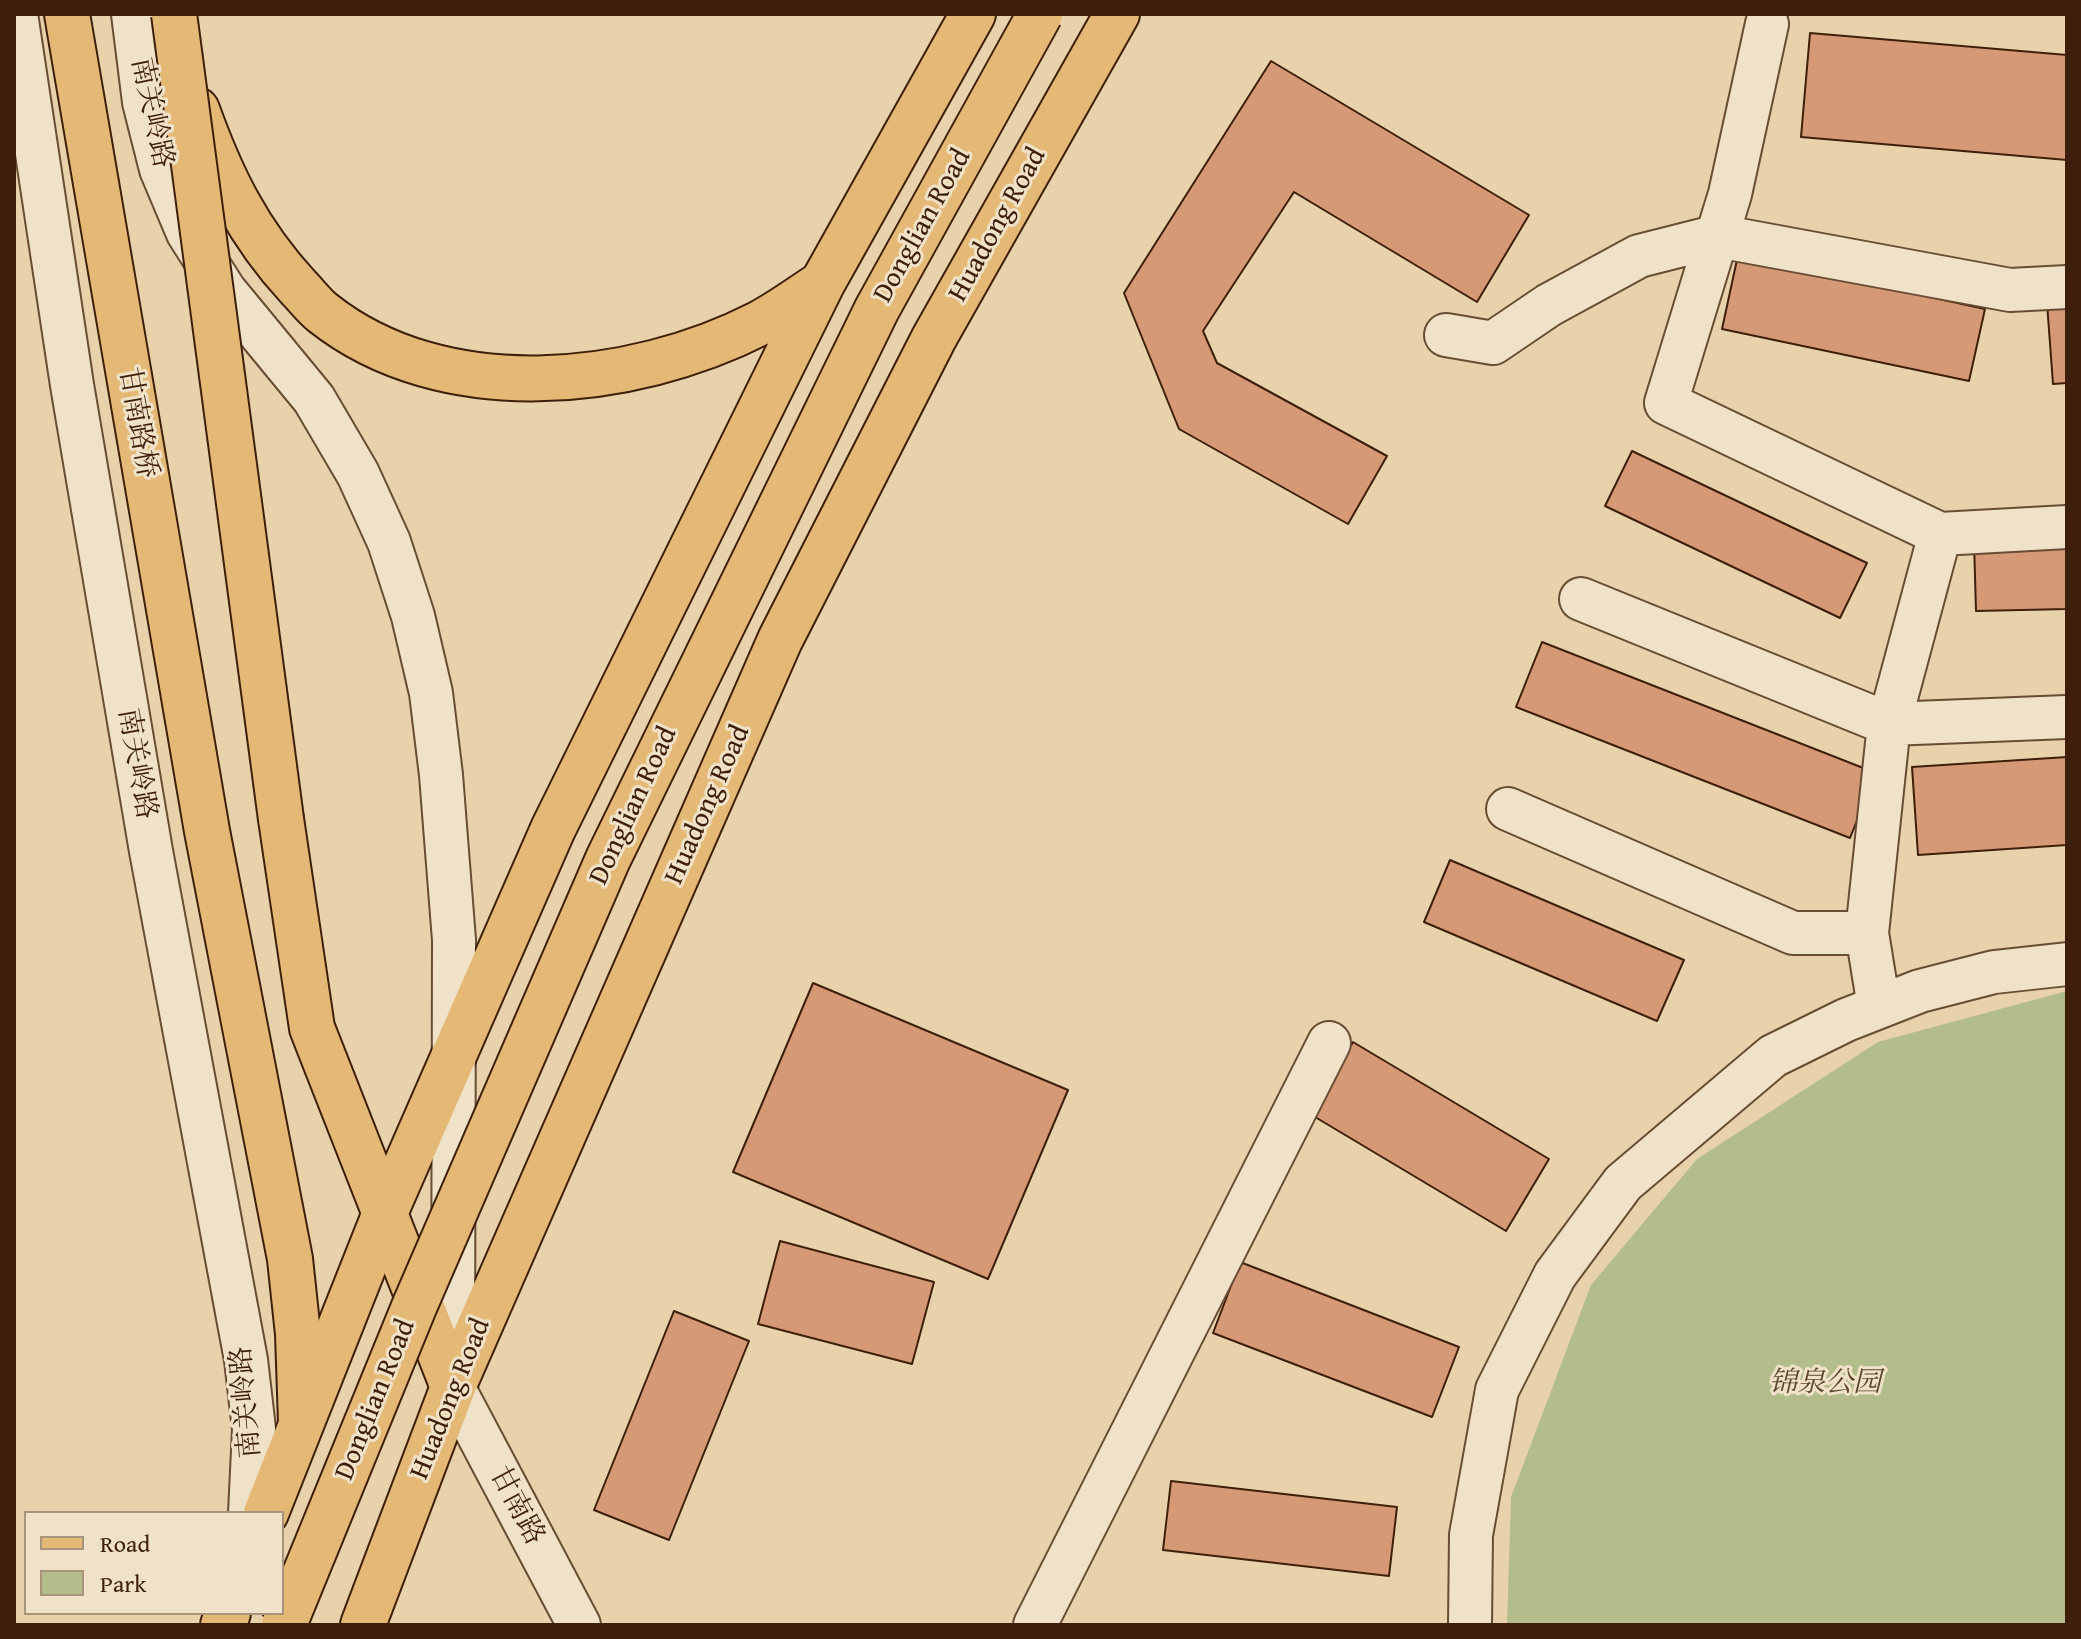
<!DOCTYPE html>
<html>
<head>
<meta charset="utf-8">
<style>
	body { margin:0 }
	#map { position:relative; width:2081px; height:1639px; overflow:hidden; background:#e7d2ab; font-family:"Gentium Book Plus",serif }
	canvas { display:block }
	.frame { position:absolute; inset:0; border:16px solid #3e1f0b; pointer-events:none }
	.legend { position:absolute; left:24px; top:1511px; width:260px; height:104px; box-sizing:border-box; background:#efe2c8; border:2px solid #a8947c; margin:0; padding:10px 14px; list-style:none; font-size:24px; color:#3e1f0b }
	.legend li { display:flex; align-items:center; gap:16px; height:40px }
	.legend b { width:40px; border:2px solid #a8947c }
</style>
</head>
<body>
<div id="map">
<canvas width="2081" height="1639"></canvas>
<div class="frame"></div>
<ul class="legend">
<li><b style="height:10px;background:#e4b976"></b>Road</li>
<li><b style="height:22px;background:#b3bd8b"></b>Park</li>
</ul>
</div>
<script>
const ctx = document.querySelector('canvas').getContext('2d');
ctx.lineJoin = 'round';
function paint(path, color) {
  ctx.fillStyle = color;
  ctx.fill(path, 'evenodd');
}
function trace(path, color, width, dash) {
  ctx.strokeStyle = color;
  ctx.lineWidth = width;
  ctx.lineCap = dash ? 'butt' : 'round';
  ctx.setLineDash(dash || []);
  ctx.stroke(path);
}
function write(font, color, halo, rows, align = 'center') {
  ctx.font = font + ' "Gentium Book Plus","Noto Serif SC",serif';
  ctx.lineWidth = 6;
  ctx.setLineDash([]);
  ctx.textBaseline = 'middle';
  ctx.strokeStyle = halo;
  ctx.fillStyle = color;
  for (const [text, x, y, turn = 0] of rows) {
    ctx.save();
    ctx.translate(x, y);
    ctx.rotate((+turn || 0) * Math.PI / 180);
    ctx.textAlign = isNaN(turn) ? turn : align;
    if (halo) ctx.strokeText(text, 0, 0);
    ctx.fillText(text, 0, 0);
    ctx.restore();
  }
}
const green = new Path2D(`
	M2067,991V1625H1507L1511,1497L1591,1285L1697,1159L1878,1042Z`);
const building = new Path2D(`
	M1810,33L2067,55V160L1801,137Z
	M1271,61L1529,215L1477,302L1294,192L1203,331L1217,363L1387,456L1348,524L1179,429L1124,293Z
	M1738,255L1985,309L1969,381L1722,329Z
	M2067,302V383L2053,384L2047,303Z
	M1632,451L1867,563L1840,618L1605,506Z
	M2067,539V609L1976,611L1974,542Z
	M1542,642L1876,773L1850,838L1516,707Z
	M2067,757V845L1918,855L1912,767Z
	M1450,860L1684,960L1657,1021L1424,922Z
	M813,983L1068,1090L988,1279L733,1172Z
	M1353,1042L1549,1159L1506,1231L1310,1114Z
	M780,1241L934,1282L912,1364L758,1324Z
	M1240,1262L1459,1347L1432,1417L1213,1333Z
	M674,1311L749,1341L669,1540L594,1510Z
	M1171,1481L1397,1507L1389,1576L1163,1550Z`);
const minor = new Path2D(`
	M16,14L72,385L151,851L246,1360L254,1429L250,1513
	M133,14L144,102L161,169L188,233L225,291L314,399L358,474L389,542L413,616L431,693L441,775L454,940L453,1387L579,1625
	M1767,24L1730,194L1666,403L1940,534L2067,527
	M1446,335L1493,343L1549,305L1639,256L1718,236L2010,290L2067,287
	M1581,599L1889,724L2067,717
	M1508,809L1793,933H1867
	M1879,1007L1867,933L1889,724L1940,534
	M1035,1625L1329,1043
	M1470,1625L1471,1535L1497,1390L1555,1275L1623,1183L1773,1056L1846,1020L1920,991L1994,972L2067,964`);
const major = new Path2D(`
	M67,14L207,831L290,1259L298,1334L301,1423
	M281,819L312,1028L453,1387`);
const highway = new Path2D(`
	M197,110C221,177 248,233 298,287C306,295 314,306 323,313C443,408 631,389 760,323C781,312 801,297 821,284
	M266,1513L385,1213L553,829L823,282L973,14
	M223,1625L228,1613
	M363,1625L453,1387L780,640L934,338L1117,14`);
const majorBridge = new Path2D(`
	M174,14L281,819`);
const highwayBridge = new Path2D(`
	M284,1625L414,1307L608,859L877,309L1040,14`);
const streetNames = [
	["南关岭路",151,113,78],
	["Huadong Road",998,225,-61],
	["Donglian Road",923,226,-61],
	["甘南路桥",137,423,80],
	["南关岭路",136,764,80],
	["Huadong Road",708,805,-66],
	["Donglian Road",634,806,-65],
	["Huadong Road",451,1399,-68],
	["Donglian Road",376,1400,-68],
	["南关岭路",247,1402,-95],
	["甘南路",516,1506,62]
];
const parkNames = [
	["锦泉公园",1825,1384]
];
paint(green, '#b3bd8b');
paint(building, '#d59976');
trace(building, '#3e1f0b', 2);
trace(minor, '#684c33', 46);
trace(major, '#3e1f0b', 48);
trace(highway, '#3e1f0b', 48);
trace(minor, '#efe2c8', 42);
trace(major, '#e4b976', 44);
trace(highway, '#e4b976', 44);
trace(majorBridge, '#3e1f0b', 48, []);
trace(highwayBridge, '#3e1f0b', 48, []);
trace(majorBridge, '#e4b976', 44);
trace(highwayBridge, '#e4b976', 44);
write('28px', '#3e1f0b', '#efe2c8', streetNames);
write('italic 28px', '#5b462b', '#efe2c8', parkNames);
</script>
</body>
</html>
